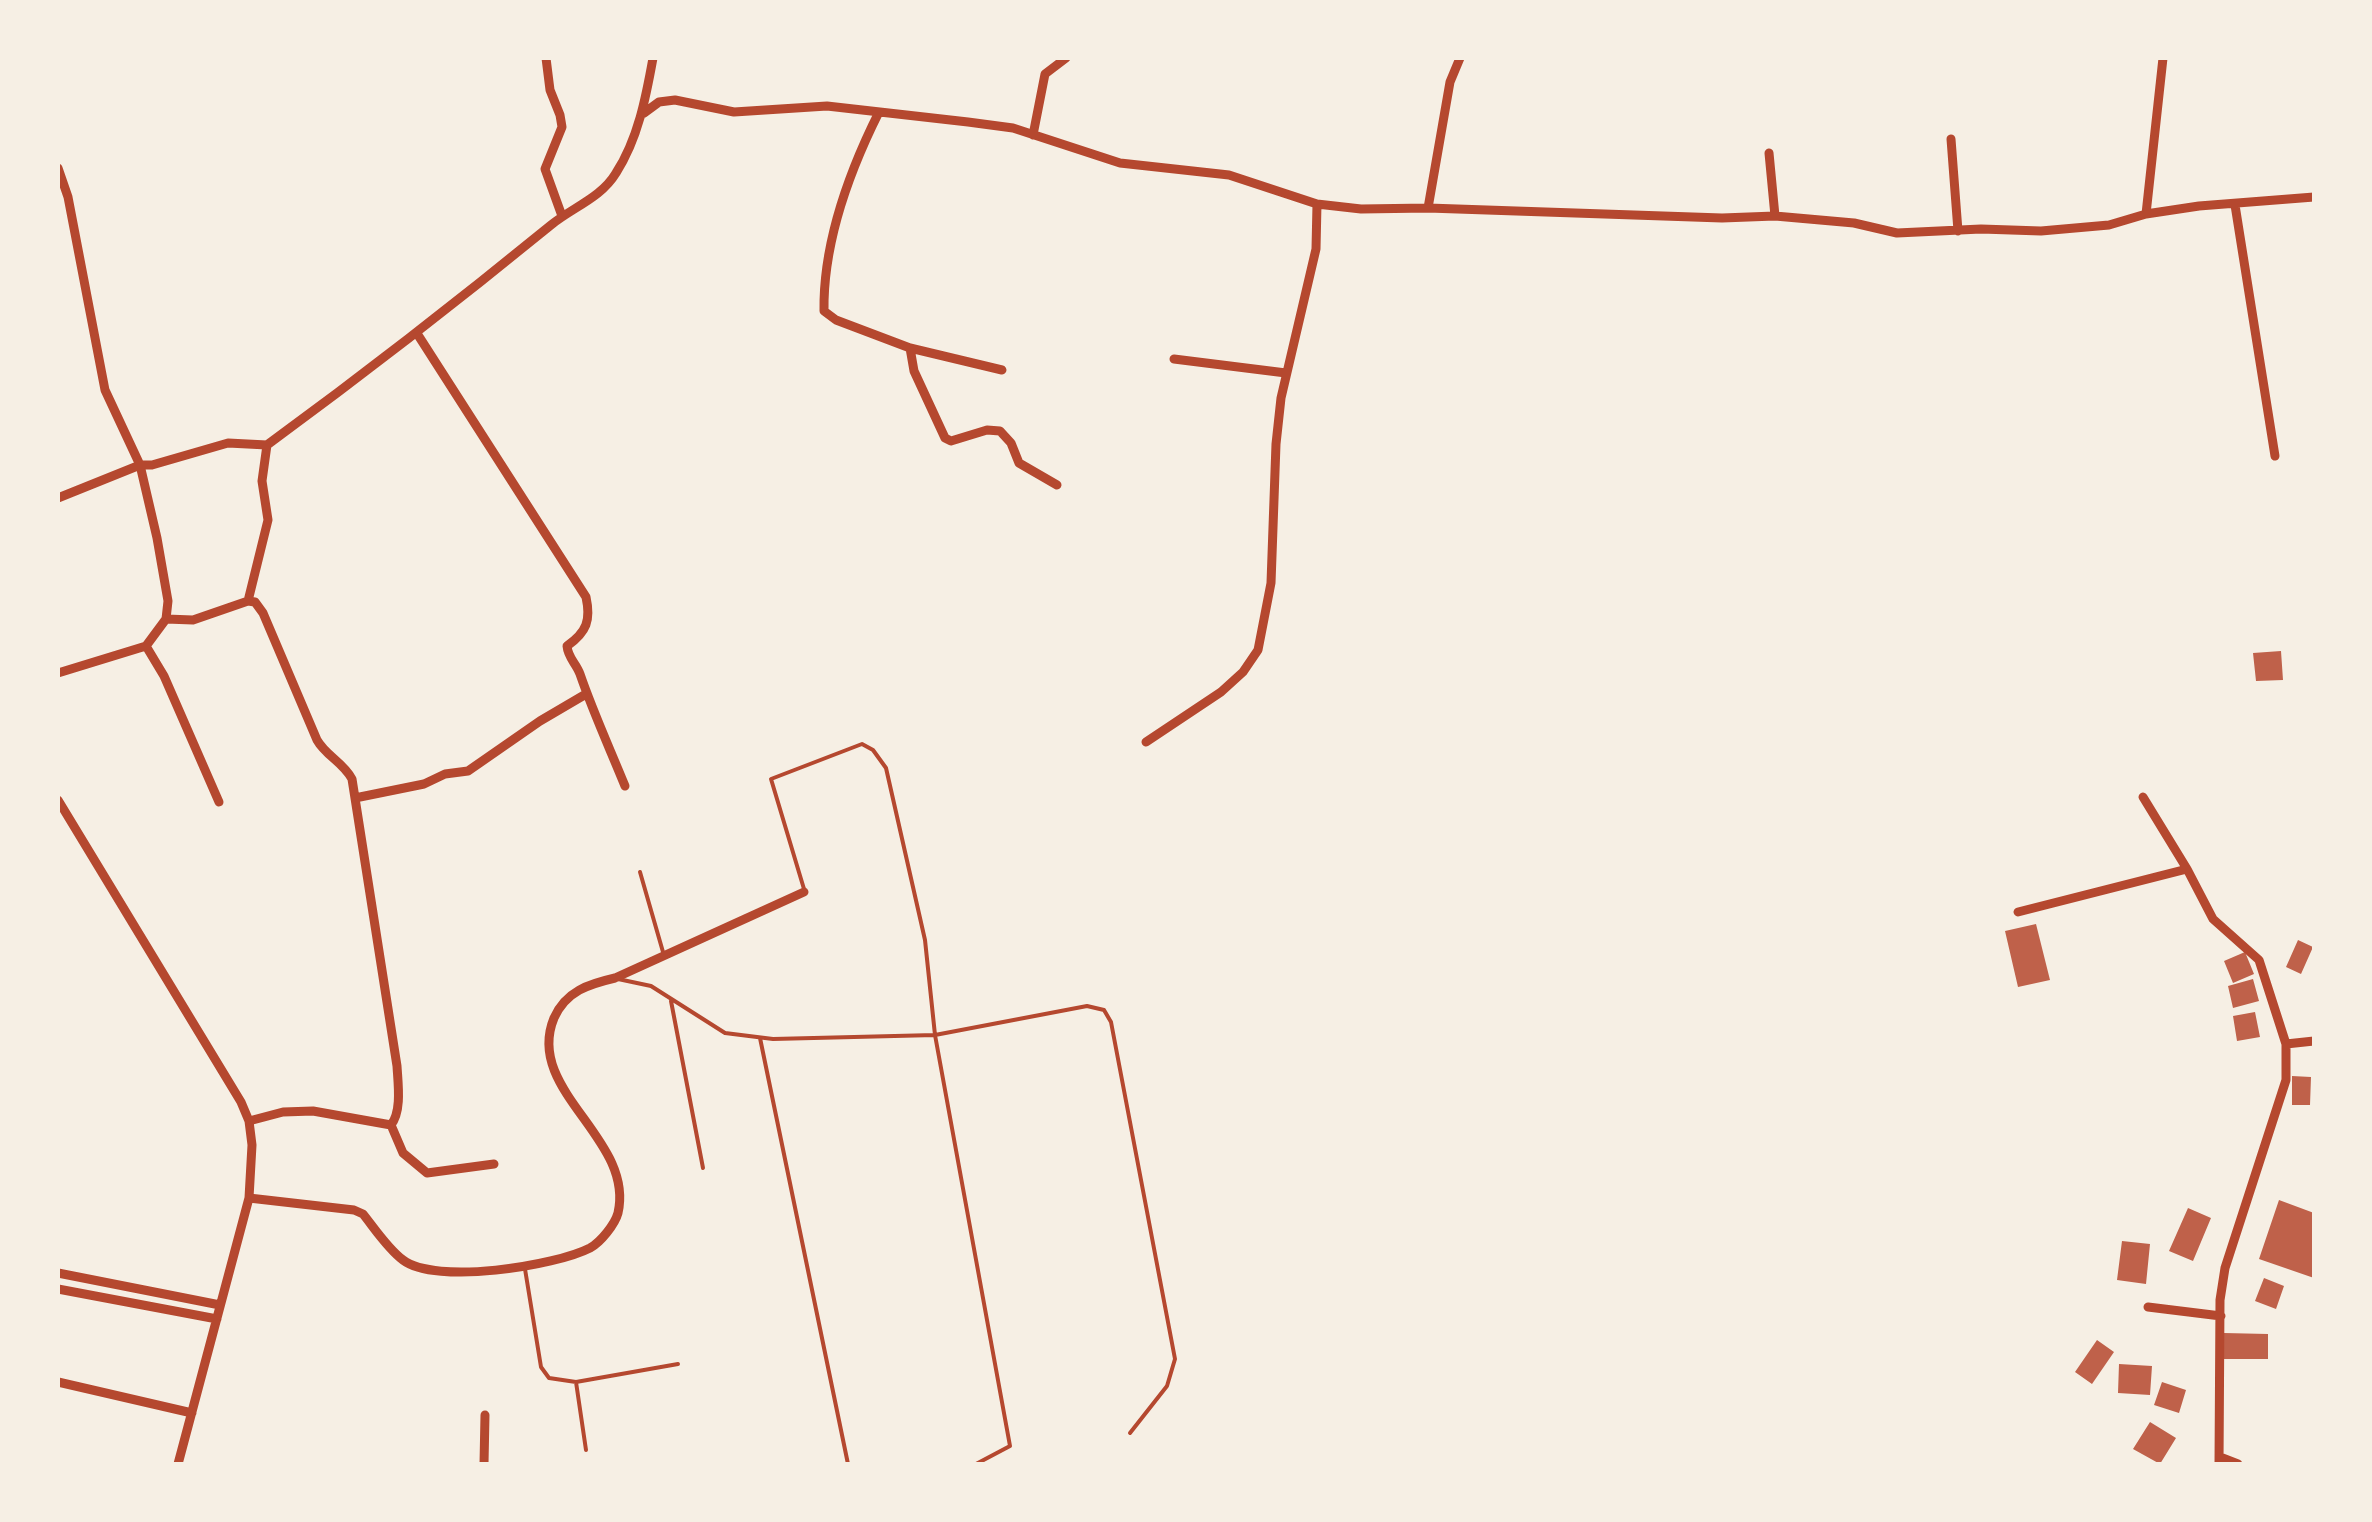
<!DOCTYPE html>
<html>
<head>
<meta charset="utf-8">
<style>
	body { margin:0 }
	#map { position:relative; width:2372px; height:1522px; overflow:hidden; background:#f6efe4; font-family:Rubik,sans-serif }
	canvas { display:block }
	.frame { position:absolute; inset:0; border:60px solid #f6efe4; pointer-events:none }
</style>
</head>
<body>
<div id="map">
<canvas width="2372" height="1522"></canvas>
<div class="frame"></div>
</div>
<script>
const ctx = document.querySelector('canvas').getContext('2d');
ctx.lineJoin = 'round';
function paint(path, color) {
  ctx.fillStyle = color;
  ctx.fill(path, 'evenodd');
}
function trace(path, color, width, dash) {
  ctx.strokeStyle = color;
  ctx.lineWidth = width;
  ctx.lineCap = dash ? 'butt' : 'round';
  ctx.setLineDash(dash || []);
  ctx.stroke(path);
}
const building = new Path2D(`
	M2281,651L2283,680L2256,681L2253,653Z
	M2036,924L2050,980L2018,987L2005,931Z
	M2298,940L2313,947L2301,974L2286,967Z
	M2245,952L2254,974L2233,983L2224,961Z
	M2253,979L2259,1001L2233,1008L2228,986Z
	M2255,1012L2260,1037L2237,1041L2233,1016Z
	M2292,1076L2311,1077L2310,1105H2292Z
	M2279,1200L2314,1213V1278L2259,1259Z
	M2188,1208L2211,1218L2193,1261L2169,1251Z
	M2122,1241L2150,1244L2146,1284L2117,1280Z
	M2264,1278L2284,1286L2276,1309L2255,1301Z
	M2224,1333L2268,1334V1359H2224Z
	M2097,1340L2114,1352L2092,1384L2075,1372Z
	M2119,1364L2152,1366L2150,1395L2118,1393Z
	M2162,1382L2186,1390L2179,1413L2154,1405Z
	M2150,1422L2176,1438L2160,1464L2133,1449Z`);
const service = new Path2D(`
	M640,872L663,952
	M804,889L771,779L862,744L873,750L886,768L925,940L935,1035L1010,1446L976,1464
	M618,979L651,986L725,1033L773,1039L935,1035L1087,1006L1104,1010L1111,1022L1175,1359L1167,1386L1130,1433
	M671,1001L703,1168
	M760,1038L848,1464
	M525,1269L541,1367L549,1378L576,1382L678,1364
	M576,1382L586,1450`);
const minor = new Path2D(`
	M546,58L550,90L560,115L562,127L545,169L562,216
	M879,112C849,172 823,243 824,311L836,320L910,348L914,371L945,438L951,441L987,430L1000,431L1011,443L1019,463L1057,485
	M644,113L659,102L675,100L734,112L827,106L968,122L1013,128L1120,163L1229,175L1317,204L1361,209L1428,208L1722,218L1775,216L1854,223L1897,233L1981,229L2041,231L2109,225L2146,214L2199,206L2314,197
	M1033,135L1045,74L1066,58
	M1951,139L1958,231
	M1769,153L1775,216
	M58,168L68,197L105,390L140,465L157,538L168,601L166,619L146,646L58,673
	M2235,205L2275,456
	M1428,208L1450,82L1460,58
	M2146,214L2163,58
	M418,335L586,597C591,620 587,632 567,646C568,658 576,663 580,674C593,712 610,749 625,786
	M910,348L1002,370
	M1174,359L1286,373
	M58,498L140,465H152L228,443L267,445
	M248,601L268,520L262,481L267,445C364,374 458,301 551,225C573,207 601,198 616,173C638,139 646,97 653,58
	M248,601L255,602L263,613L317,740C326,756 343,762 352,779L397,1066C398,1084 402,1111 391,1125L313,1111L283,1112L249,1121
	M166,619L193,620L248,601
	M146,646L164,676L219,802
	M1146,742L1221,692L1243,672L1258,650L1271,583L1276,444L1281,398L1316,249L1317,204
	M2143,797L2187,869L2213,919L2259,960L2286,1044
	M355,798L424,784L445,774L468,771L540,721L586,694
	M58,800L241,1102L249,1121L252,1145L249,1198L178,1464
	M2018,912L2187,869
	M391,1125L403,1153L427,1173L494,1164
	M249,1198L354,1210L363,1214C375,1229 388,1249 403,1260C436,1285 555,1266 590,1248C601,1242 615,1224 618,1213C635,1138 524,1091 554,1018C566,991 589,984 615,978L804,892
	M58,1273L220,1305
	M58,1289L217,1319
	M2148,1307L2221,1316
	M58,1382L192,1413
	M2220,1457L2238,1464
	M484,1464L485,1415
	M2219,1464L2220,1300L2225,1268L2286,1080V1044L2314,1041`);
paint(building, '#bf614a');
trace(service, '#b5482f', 4);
trace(minor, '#b5482f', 9);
</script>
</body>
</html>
